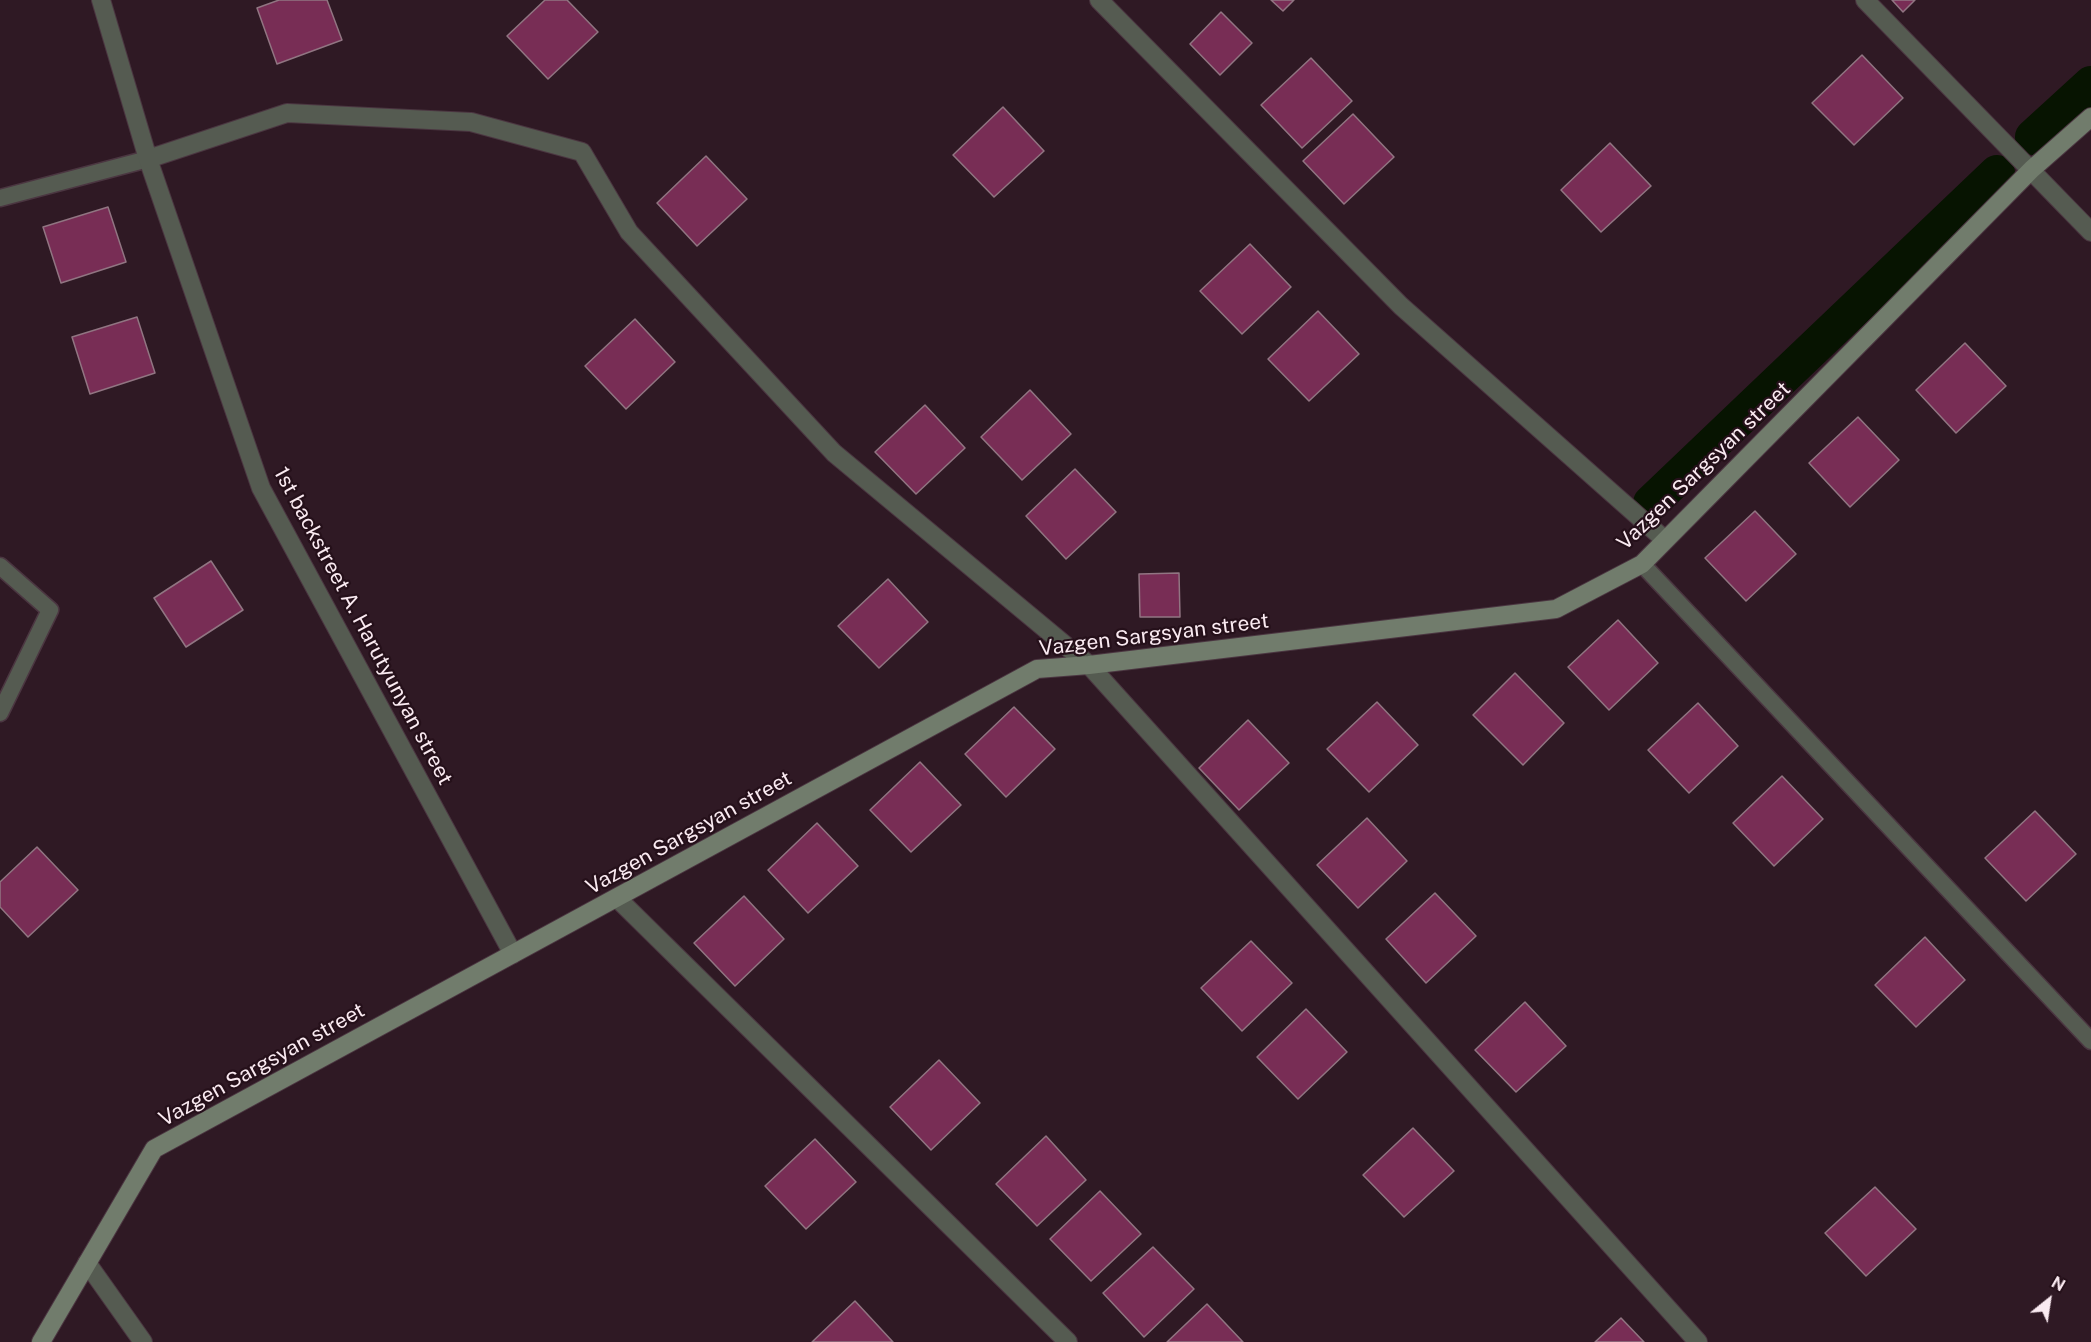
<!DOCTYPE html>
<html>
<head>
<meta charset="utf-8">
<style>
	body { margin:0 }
	#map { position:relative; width:2091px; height:1342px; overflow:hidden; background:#2f1924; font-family:"Public Sans",sans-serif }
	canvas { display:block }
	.north { position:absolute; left:2019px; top:1270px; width:60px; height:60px; -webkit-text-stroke:4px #25101a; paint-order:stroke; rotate:30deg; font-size:16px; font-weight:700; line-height:24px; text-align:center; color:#faeaf1 }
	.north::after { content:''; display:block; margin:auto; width:21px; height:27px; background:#faeaf1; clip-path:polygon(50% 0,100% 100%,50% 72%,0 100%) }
</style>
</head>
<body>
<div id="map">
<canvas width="2091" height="1342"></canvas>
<div class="north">N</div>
</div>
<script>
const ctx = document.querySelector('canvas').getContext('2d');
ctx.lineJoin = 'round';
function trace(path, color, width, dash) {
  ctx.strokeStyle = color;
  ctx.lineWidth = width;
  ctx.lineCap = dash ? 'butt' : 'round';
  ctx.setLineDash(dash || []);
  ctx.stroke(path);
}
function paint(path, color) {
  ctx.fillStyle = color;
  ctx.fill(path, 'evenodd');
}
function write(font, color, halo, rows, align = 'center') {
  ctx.font = font + ' "Public Sans",sans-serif';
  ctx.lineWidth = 4.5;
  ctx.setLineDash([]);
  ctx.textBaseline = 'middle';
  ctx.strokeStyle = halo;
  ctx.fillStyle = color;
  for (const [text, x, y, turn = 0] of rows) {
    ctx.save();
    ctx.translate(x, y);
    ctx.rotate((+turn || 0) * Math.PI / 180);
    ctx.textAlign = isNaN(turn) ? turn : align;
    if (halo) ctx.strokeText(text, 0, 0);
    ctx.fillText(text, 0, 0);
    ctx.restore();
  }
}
const canal = new Path2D(`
	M2033,137L2091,84
	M1651,503L1997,173`);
const building = new Path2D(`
	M279,0H327L342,40L277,64L257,8Z
	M545,0H567L598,32L548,79L507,36Z
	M1271,0H1294L1283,11Z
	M1892,0H1915L1903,12Z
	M1221,12L1252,43L1220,75L1190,44Z
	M1862,55L1903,98L1854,145L1812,103Z
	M1311,58L1352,101L1302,148L1261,105Z
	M1003,107L1044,151L994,197L953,155Z
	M1353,114L1394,157L1344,204L1303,161Z
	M1610,143L1651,186L1601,232L1561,190Z
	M706,156L747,199L697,246L657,203Z
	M108,207L126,262L61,283L43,227Z
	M1250,244L1291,287L1242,334L1200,291Z
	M1318,311L1359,354L1309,401L1268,359Z
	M137,317L155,373L90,394L72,337Z
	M635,319L675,362L626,409L585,366Z
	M1965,343L2006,386L1956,433L1916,390Z
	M1030,390L1071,434L1022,480L981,437Z
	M925,405L965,448L916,494L875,452Z
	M1858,417L1899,460L1850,507L1809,463Z
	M1075,469L1116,512L1066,559L1026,516Z
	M1755,511L1796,554L1746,601L1705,558Z
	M211,561L243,610L186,647L154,598Z
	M1179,573L1180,617H1140L1139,574Z
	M888,579L928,622L879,668L838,626Z
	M1618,620L1658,663L1609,710L1568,667Z
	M1515,673L1564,723L1523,765L1473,715Z
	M1377,702L1418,745L1369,792L1327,749Z
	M1698,703L1738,746L1689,793L1648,750Z
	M1014,707L1055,749L1006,797L965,754Z
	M1248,720L1289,763L1239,810L1199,768Z
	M920,762L961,805L911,852L870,810Z
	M1782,776L1823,819L1774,866L1733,823Z
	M2035,811L2076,854L2026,901L1985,858Z
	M1367,818L1407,861L1358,908L1317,865Z
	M817,823L858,866L808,913L768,870Z
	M37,847L78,890L28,937L0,907V882Z
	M1435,893L1476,936L1426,983L1386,939Z
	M744,896L784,939L735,986L694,943Z
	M1925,937L1965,980L1916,1027L1875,985Z
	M1251,941L1292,983L1242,1031L1201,988Z
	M1525,1002L1566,1046L1516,1092L1475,1050Z
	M1306,1009L1347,1052L1298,1099L1257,1057Z
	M939,1060L980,1103L931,1150L890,1107Z
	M1413,1128L1454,1171L1404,1217L1363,1175Z
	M1046,1136L1086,1180L1037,1226L996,1184Z
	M815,1139L856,1182L806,1229L765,1186Z
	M1875,1187L1916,1229L1866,1276L1825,1233Z
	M1100,1191L1141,1234L1091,1281L1050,1239Z
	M1153,1247L1194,1289L1144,1337L1103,1293Z
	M855,1301L893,1342H812Z
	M1207,1304L1243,1342H1167Z
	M1621,1318L1644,1342H1595Z`);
const lane = new Path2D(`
	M0,198L148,159
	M1642,564L2091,1041
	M0,566L50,610L0,713`);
const street = new Path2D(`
	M101,0L148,159L261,488L513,954
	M1099,0L1401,306L1665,540
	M1865,0L2091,232
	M148,159L287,113L471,122L582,152L629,232L834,453L1089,665L1698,1342
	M617,898L1068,1342
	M87,1263L143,1342`);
const secondary = new Path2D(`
	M41,1342L154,1149L1037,669L1089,665L1556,609L1642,564L2032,169L2091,117`);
const streetNames = [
	["Vazgen Sargsyan street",1704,466,-44],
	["1st backstreet A. Harutyunyan street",363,626,62],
	["Vazgen Sargsyan street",1154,635,-7],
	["Vazgen Sargsyan street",689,833,-29],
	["Vazgen Sargsyan street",262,1065,-29]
];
trace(canal, '#071401', 36);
paint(building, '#782d55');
trace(building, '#917582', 1.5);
trace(lane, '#4b3641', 19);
trace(street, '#4b3641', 20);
trace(secondary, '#4b3641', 20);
trace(lane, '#555b51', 16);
trace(street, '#555b51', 18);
trace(secondary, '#717c6c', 18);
write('21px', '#faeaf1', '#25101a', streetNames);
</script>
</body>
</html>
